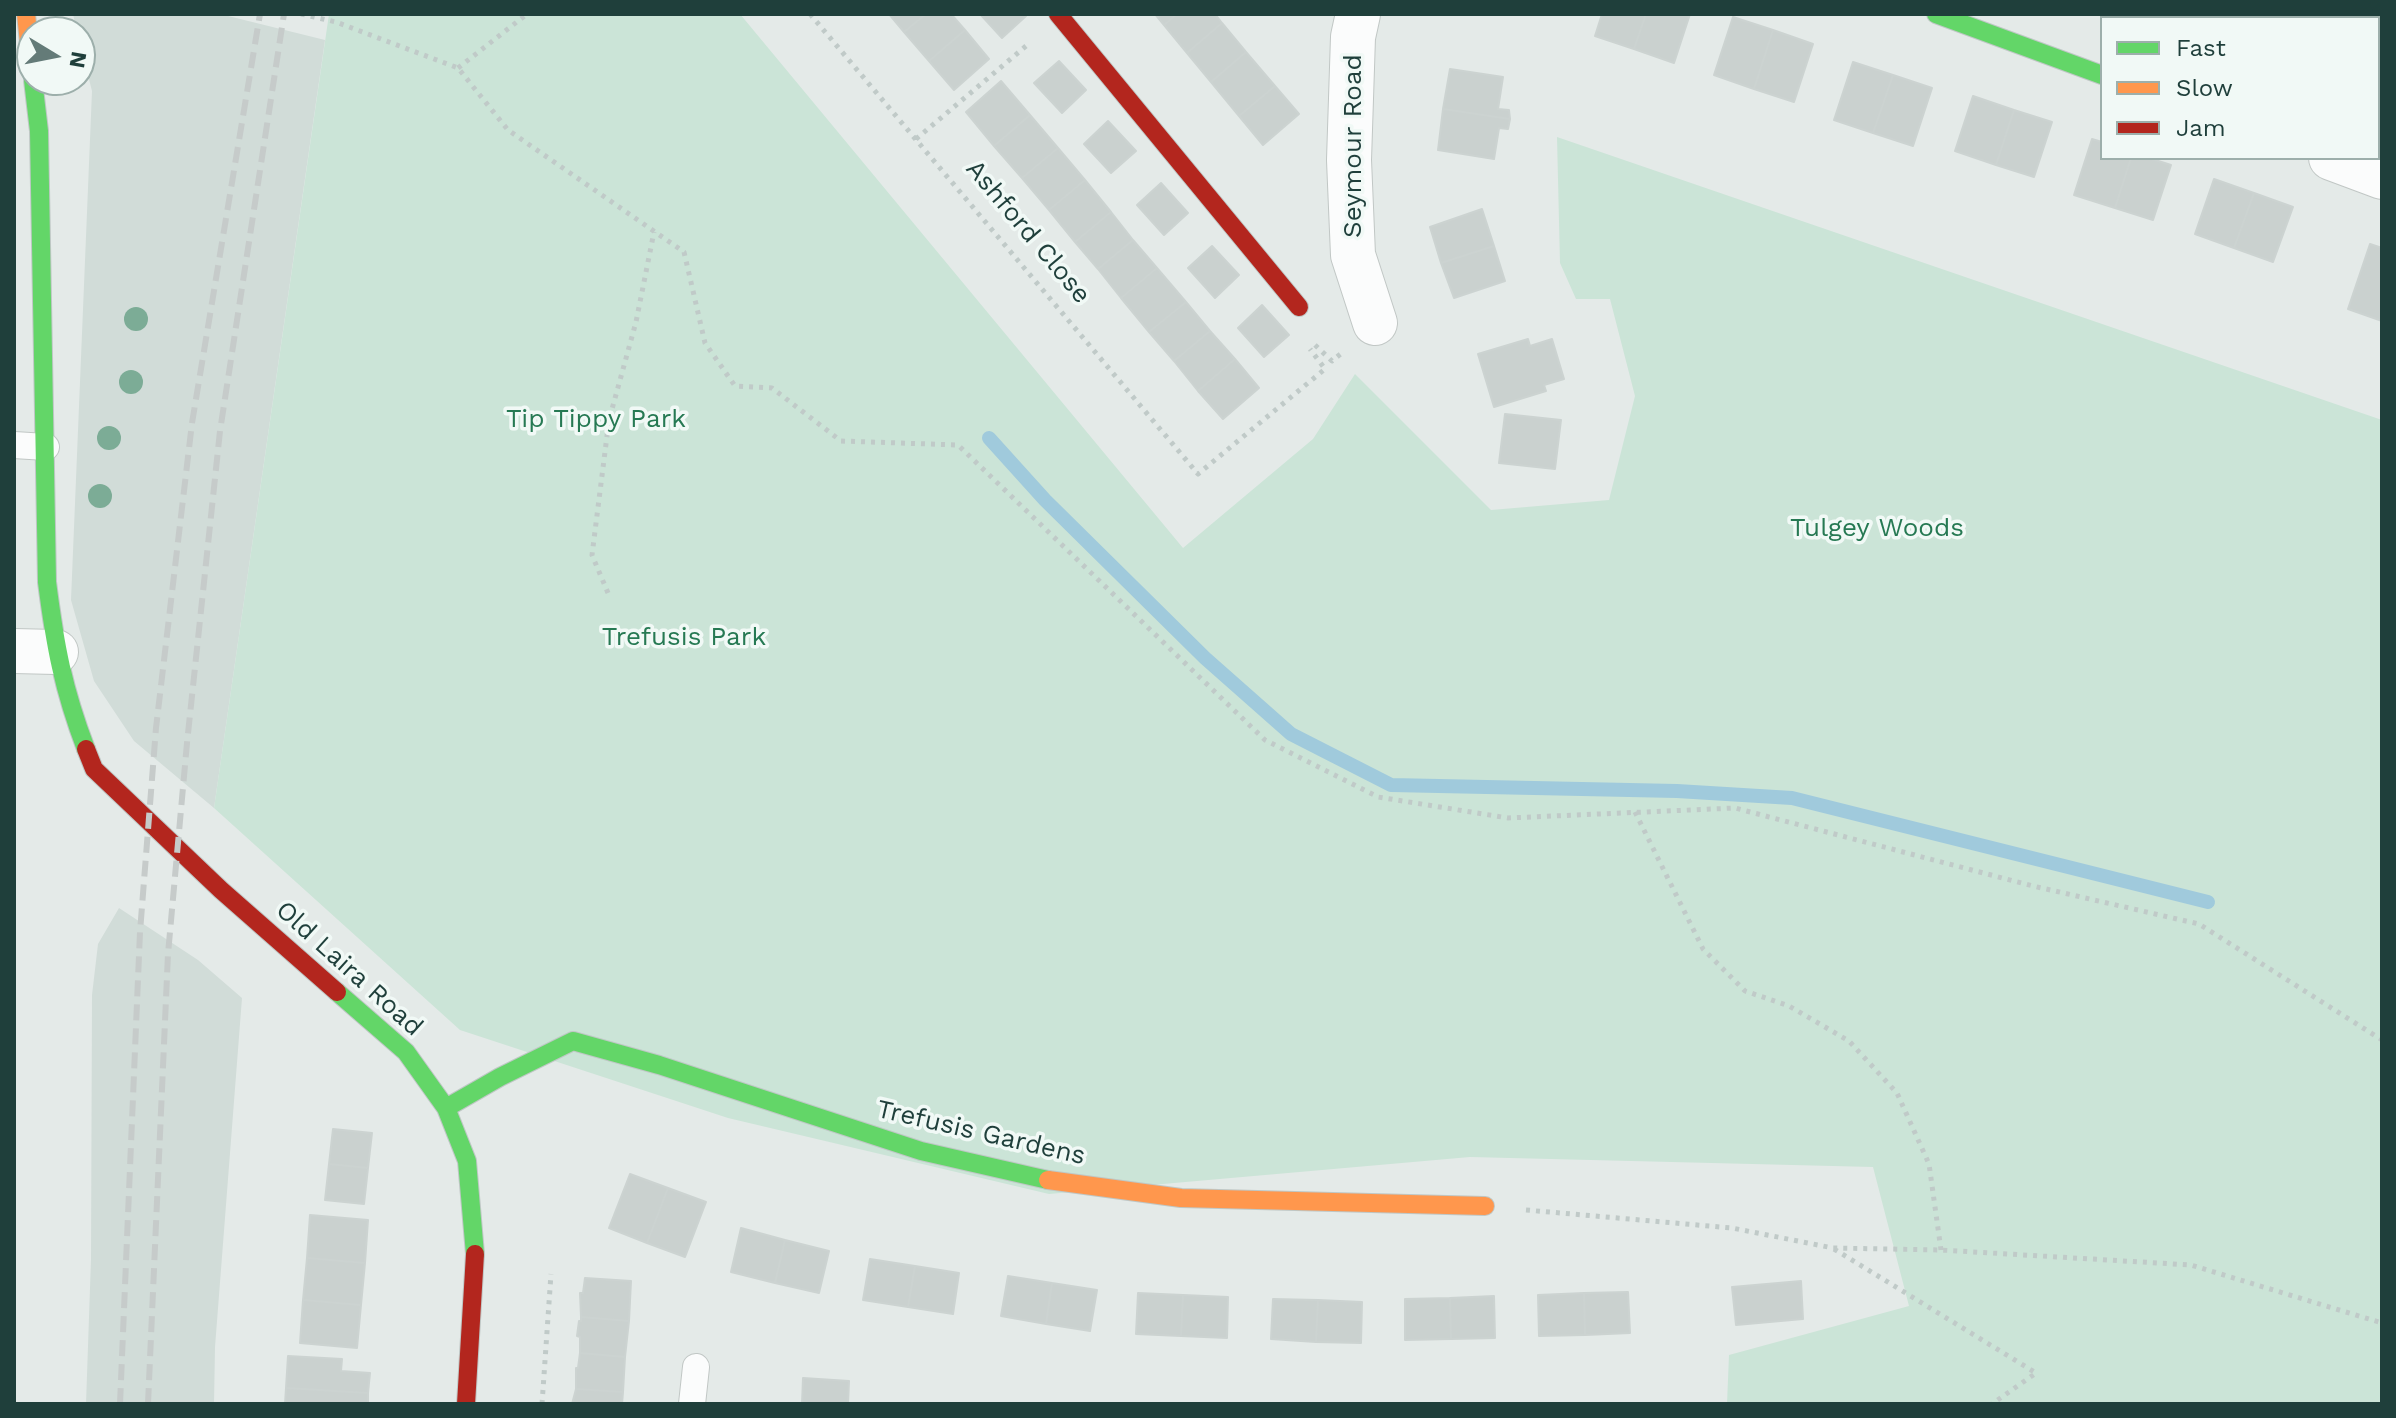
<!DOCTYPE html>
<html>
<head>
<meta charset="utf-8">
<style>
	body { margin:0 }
	#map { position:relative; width:2396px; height:1418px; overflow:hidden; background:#e4eae8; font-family:"Work Sans",sans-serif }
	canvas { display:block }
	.frame { position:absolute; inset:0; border:16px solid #1f3f3b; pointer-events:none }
	.legend { position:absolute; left:2100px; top:16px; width:280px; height:144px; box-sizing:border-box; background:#f1f9f6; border:2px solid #9dafab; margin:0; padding:10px 14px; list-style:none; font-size:24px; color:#1f3f3b }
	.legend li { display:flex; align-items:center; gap:16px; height:40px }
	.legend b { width:40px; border:2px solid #9dafab }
	.north { position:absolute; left:16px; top:16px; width:80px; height:80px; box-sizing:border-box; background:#f1f9f6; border:2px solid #9dafab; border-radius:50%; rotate:100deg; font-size:22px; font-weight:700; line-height:32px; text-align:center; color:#1f3f3b }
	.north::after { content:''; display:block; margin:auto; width:28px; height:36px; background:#647b78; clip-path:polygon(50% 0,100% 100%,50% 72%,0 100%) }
</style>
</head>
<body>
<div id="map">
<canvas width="2396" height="1418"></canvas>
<div class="frame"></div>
<ul class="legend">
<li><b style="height:10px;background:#63d668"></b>Fast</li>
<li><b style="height:10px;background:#ff974d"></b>Slow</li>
<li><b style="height:10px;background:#b3261e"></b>Jam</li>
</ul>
<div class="north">N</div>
</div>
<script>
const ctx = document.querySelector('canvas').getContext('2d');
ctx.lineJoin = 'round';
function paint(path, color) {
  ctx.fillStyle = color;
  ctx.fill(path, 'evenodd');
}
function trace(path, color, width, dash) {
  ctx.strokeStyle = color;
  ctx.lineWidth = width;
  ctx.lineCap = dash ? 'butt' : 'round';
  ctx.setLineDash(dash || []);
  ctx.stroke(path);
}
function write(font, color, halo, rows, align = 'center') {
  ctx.font = font + ' "Work Sans",sans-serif';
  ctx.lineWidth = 7;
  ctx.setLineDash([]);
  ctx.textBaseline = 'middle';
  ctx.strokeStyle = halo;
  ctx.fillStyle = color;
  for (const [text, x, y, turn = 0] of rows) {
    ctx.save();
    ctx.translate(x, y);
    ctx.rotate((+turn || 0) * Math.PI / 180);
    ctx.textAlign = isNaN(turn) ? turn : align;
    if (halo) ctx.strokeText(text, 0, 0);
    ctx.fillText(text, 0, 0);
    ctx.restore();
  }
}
const built = new Path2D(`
	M73,14H220L325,40L214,808L134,741L94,681L71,600L92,91L80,44V32H77Z
	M119,908L198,960L242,998L215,1347L214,1404H86L91,1259L92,995L98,944Z`);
const green = new Path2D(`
	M329,14H740L1183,548L1313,439L1355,374L1491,510L1609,500L1635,396L1610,299H1576L1560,263L1557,137L2382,420V1404H1727L1729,1355L1909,1306L1873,1167L1470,1157L1049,1194L728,1118L460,1030L214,808Z`);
const stream = new Path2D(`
	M989,438L1045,500L1205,658L1291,734L1391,785L1677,791L1792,798L2208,902`);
const building = new Path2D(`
	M889,14H926L904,32Z
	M926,14H951L965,30L929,61L904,32Z
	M980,14H1024L1026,16L1002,38Z
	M1155,14H1177L1164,25Z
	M1177,14H1215L1222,23L1187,53L1164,25Z
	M1602,14H1646L1634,49L1595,36Z
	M1646,14H1690L1674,63L1634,49Z
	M2227,14H2273L2271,18H2226Z
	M2273,14H2316L2315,18H2271Z
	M1733,17L1773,30L1754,89L1714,75Z
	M1222,23L1246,52L1211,82L1187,53Z
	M965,30L989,59L954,90L929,61Z
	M1773,30L1813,44L1794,102L1754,89Z
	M2378,41L2382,43V104L2378,102Z
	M1246,52L1275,86L1239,116L1211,82Z
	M1059,61L1086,90L1062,113L1034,83Z
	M1853,62L1893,75L1873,133L1834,120Z
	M1450,69L1503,77L1498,109L1509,110L1510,119L1443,109Z
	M1893,75L1932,88L1913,146L1873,133Z
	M1001,81L1030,115L994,146L966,112Z
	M1275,86L1299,114L1263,145L1239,116Z
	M1973,96L2014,110L1996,165L1955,151Z
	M1443,109L1510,119L1508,129L1499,128L1494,159L1438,150Z
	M2014,110L2052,122L2034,177L1996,165Z
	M1030,115L1058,148L1022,178L994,146Z
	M1108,121L1136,151L1111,173L1084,144Z
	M2092,139L2102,142V158H2131L2115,208L2074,195Z
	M1058,148L1085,180L1049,210L1022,178Z
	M2131,158H2149L2171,165L2153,220L2115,208Z
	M2214,179L2254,193L2234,248L2195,234Z
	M1085,180L1111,212L1075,242L1049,210Z
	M1161,183L1188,213L1164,235L1137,205Z
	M2254,193L2293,207L2273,262L2234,248Z
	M1482,209L1494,246L1441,263L1430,227Z
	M1111,212L1133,240L1098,269L1075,242Z
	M1133,240L1157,268L1121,298L1098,269Z
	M2370,244L2382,248V321L2348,309Z
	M1212,246L1239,275L1215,298L1188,268Z
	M1494,246L1505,281L1454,298L1441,263Z
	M1157,268L1186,302L1149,332L1121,298Z
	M1186,302L1210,331L1174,361L1149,332Z
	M1262,305L1289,335L1264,357L1238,328Z
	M1210,331L1235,359L1198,391L1174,361Z
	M1528,339L1530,346L1552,339L1564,379L1544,385L1546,391L1494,407L1478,354Z
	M1235,359L1259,388L1223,419L1198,391Z
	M1505,414L1561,420L1555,469L1499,463Z
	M333,1129L372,1133L368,1168L329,1164Z
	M329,1164L368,1168L364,1204L325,1200Z
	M630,1174L668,1188L647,1243L609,1228Z
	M668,1188L706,1202L685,1257L647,1243Z
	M310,1215L368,1220L365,1263L307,1258Z
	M741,1228L785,1240L775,1283L731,1272Z
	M785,1240L829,1251L819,1293L775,1283Z
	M307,1258L365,1263L361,1305L303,1300Z
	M870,1259L915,1266L908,1307L863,1300Z
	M915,1266L959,1273L953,1314L908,1307Z
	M1008,1276L1052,1283L1046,1324L1001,1316Z
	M585,1278L631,1281L629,1321L581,1317L580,1293H583Z
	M1801,1281L1803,1319L1736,1325L1732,1287Z
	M1052,1283L1097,1290L1090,1331L1046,1324Z
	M1628,1292L1630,1333L1585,1335L1584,1293Z
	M1138,1293L1183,1295L1181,1336L1136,1334Z
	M1584,1293L1585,1335L1539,1336L1538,1295Z
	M1183,1295L1228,1297L1227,1338L1181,1336Z
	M1494,1296L1495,1338L1451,1339L1450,1298Z
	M1450,1298L1451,1339L1405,1340V1299Z
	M1273,1299L1318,1300L1316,1342L1271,1339Z
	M303,1300L361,1305L357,1348L300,1343Z
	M1318,1300L1362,1302L1361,1343L1316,1342Z
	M581,1317L629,1321L625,1357L580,1353V1337L577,1336L579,1321H581Z
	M580,1353L625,1357L623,1392L576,1389V1368H578Z
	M288,1356L342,1359L341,1371L370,1373L368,1393L286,1388Z
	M803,1378L849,1381L848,1404H802Z
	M286,1388L368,1393V1404H285Z
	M576,1389L623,1392L622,1404H572Z`);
const path = new Path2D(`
	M301,14L336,22L458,68L508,130L684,252L705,343L735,386L772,388L841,441L958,445L1265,740L1378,797L1508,818L1735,808L2033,886L2199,924L2382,1040
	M810,14L1198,474L1325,369L1310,349
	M458,68L527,14
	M916,139L1026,46
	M1315,345L1332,361L1343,352
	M608,593L592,555L609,420L636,322L654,232
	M1635,812L1703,949L1745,991L1789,1006L1849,1041L1897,1093L1929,1164L1941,1250
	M1526,1210L1732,1228L1833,1248L1941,1250L2191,1265L2382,1323
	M1834,1249L2036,1373L1992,1404
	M542,1404L551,1274`);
const lane = new Path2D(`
	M14,445L46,447
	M692,1404L696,1367`);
const street = new Path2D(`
	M1358,14L1353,37L1349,160L1353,255L1375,323
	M2331,158L2382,177
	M14,651L56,652`);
const fast = new Path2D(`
	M1936,14L2102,75
	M33,80L39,131L47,582C55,645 63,689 86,749
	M337,992L406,1052L446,1108L467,1161L475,1254
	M446,1108L500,1077L573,1041L659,1065L921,1151L1048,1180`);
const slow = new Path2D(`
	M26,14L32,71
	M1048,1180L1181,1198L1485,1206`);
const jam = new Path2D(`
	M1058,14L1299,307
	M86,749L94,769L221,890L337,992
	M466,1404L475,1254`);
const rail = new Path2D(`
	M120,1404L140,932L156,728L192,423L260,14
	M148,1404L168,954L187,743L220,431L284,14`);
const trees = [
	[136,319],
	[131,382],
	[109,438],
	[100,496]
];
const streetNames = [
	["Seymour Road",1353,146,-90],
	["Ashford Close",1028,232,50],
	["Old Laira Road",349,969,42],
	["Trefusis Gardens",981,1133,13]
];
const parkNames = [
	["Tip Tippy Park",596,419],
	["Tulgey Woods",1877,528],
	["Trefusis Park",684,637]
];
paint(built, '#d1dcd8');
paint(green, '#cbe4d7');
trace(stream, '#a0cadc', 14);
paint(building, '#cad1cf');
trace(building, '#ccd3d1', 2);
trace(lane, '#c1c7c5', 28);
trace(street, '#c1c7c5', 46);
trace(fast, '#bfc7c5', 20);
trace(slow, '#bfc7c5', 20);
trace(jam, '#bfc7c5', 20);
trace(path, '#c0cac8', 5, [4, 6]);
trace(lane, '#fbfcfc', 26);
trace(street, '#fbfcfc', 44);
trace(fast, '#63d668', 18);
trace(slow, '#ff974d', 18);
trace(jam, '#b3261e', 18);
trace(rail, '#c6cbca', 6, [16, 8]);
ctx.fillStyle = '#7cac96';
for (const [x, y] of trees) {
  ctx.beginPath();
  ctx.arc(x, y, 12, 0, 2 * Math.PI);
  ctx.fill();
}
write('26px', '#1f3f3b', '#f1f9f6', streetNames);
write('26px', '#267953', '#f1f9f6', parkNames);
</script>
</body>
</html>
